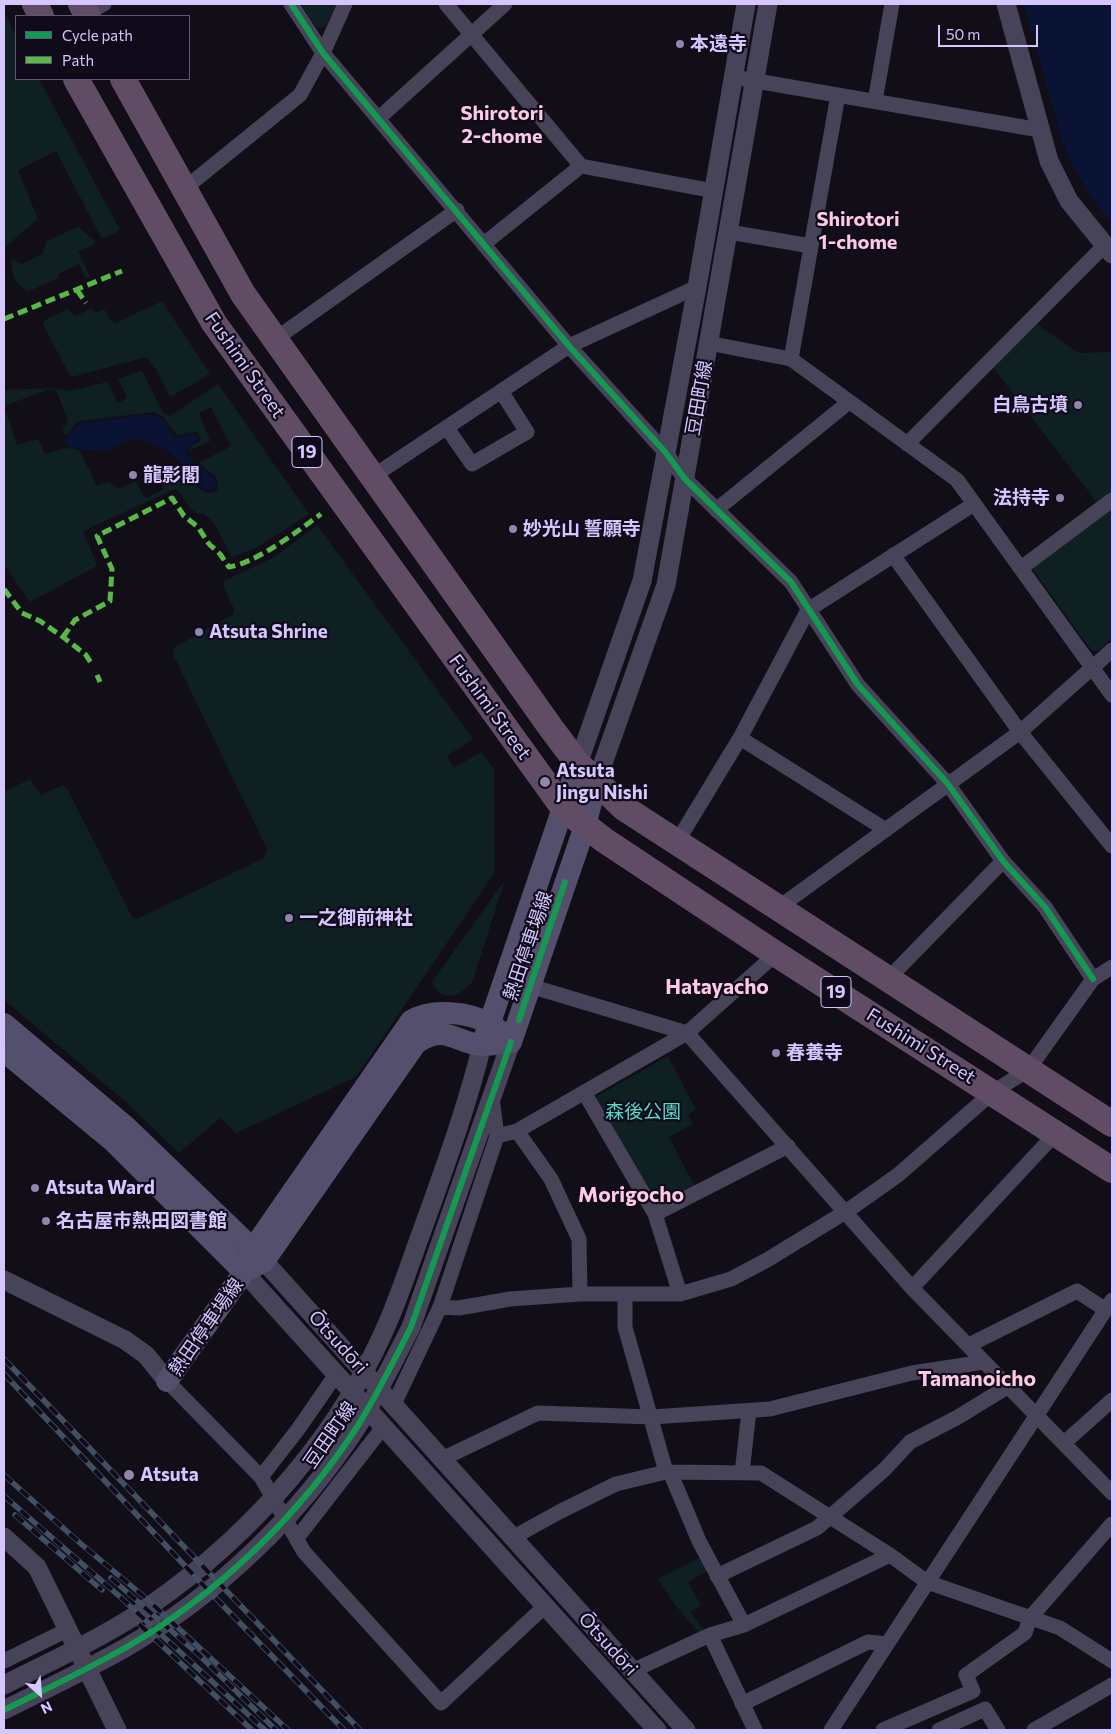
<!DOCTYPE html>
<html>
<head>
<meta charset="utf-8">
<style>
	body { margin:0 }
	#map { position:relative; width:1116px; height:1734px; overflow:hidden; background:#110e18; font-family:Commissioner,sans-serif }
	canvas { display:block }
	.frame { position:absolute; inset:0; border:5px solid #d5c7fe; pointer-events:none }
	.legend { position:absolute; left:15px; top:15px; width:175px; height:65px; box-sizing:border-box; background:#100b1b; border:1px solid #5f5676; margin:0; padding:6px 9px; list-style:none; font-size:15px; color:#d5c7fe }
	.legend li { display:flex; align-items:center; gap:10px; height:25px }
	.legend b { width:25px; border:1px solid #5f5676 }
	.north { position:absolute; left:15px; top:1669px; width:50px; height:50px; -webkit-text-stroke:4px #100b1b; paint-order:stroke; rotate:154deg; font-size:14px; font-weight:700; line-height:20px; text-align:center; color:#d5c7fe }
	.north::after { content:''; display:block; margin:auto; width:18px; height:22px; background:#d5c7fe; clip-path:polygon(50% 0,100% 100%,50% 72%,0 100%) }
	.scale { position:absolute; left:938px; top:25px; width:100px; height:22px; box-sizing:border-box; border:2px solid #d5c7fe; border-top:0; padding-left:6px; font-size:15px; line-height:18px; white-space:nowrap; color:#d5c7fe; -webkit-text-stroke:4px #100b1b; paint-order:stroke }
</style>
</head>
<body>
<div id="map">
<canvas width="1116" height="1734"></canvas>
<div class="frame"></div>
<ul class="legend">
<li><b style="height:6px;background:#139951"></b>Cycle path</li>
<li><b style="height:6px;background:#58b947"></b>Path</li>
</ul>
<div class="north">N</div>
<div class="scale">50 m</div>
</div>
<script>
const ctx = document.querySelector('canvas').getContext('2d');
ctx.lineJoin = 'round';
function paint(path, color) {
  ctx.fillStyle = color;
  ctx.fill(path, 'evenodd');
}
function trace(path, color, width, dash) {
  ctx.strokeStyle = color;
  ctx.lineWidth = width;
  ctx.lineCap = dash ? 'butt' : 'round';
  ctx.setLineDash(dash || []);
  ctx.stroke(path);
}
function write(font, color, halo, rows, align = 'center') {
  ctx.font = font + ' Commissioner,"Noto Sans JP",sans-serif';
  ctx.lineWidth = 4.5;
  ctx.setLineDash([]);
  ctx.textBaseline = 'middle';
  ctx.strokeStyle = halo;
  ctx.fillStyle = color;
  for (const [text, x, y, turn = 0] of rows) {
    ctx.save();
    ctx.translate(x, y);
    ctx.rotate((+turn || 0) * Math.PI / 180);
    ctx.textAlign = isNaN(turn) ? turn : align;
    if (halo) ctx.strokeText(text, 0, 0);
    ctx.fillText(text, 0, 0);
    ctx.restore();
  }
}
const green = new Path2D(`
	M303,4H337L325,27H316L301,5Z
	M4,11L16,36V79H39L120,230L105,238L101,237L56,151L18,170L38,219L4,248Z
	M78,227L95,241L93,245L78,252L90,276L86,278L79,264L58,274L59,278L29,291C15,286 11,273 11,259L22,264L42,254L47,241Z
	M160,302L163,303L210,374L170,397L157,370L146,357L72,377L68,372L43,324L45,320L68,309L74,316L91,309L96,312L105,310L111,321L115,323Z
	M1035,323L1079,353L1112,352V495L1099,505L992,366Z
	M140,371L143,373L163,413L170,416L218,384L309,514L256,548L232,557L214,523L203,513L199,514C186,509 186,497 175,489L83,531L97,564L95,567L30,602L4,565V407L17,445L38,439L45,454L67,448L79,450L97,486L109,482L119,489L135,481L144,496L147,498L163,489L164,480L185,471C194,482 197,492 212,493L218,489L216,477L199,463L231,446L211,407L199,413L210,441L189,451L190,447L201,440L197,432L177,435L164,418L155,412L78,421L68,434L64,435L63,429L68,420L56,390L50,389L4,406V390L51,388L70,391L107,382L118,403L127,398L118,379Z
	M1112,506V638L1098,651H1092L1033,570L1034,564Z
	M317,525L473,739L447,756L454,768L481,752L494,769L495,872L356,1077L236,1133L220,1118L179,1153L125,1101L4,1000V792L30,779L41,795L62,785L67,788L132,917L137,919L264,858L267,849L174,656L173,648L234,614V609L223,585L224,581L274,557Z
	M505,880L472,982C460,997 441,1004 432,982Z
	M668,1056L696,1110L688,1114L693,1124L669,1137L696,1189L662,1206L656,1204L596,1102L597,1096Z
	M702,1557L709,1570L688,1582L701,1606L690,1612L706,1633L701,1635L675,1605L658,1579Z`);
const water = new Path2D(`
	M1024,4H1112V224L1094,201L1070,162L1061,137Z
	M149,414L161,418L175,438L196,434L198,439L187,448L186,454L216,481L215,488C201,500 182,459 168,451C157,446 141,436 129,440C120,444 112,449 104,451C92,452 76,448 65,445V439L78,424Z`);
const minor = new Path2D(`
	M291,4L323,53L569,346L666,453L685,479L791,582L858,685L948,784L1003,861L1045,907L1093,979
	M446,4L581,166L714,191
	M86,14L104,4
	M733,77L1040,130
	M875,101L892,4
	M379,118L505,4
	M184,189L300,95L323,53L345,4
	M729,232L811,246
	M485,243L581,166
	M274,340L457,210
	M708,343L791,359L957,480L1112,695
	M791,359L838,95
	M447,428L472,464L527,432L501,391
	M907,444L1105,245
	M372,477L569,346L697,287
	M716,510L849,402
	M893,555L1020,732L1112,846
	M1021,568L1112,500
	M740,738L886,830
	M677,842L740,738L808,610L974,504
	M778,908L1020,732L1112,650
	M888,979L1003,861
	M530,986L687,1033L912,1288L1112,1493
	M584,1092L655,1214L680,1294
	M517,1131L551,1179L579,1239L580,1294
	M497,1136L517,1131L687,1033L776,954
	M655,1214L788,1146
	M912,1288L1056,1133
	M625,1294V1327L666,1472
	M440,1307L459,1308L510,1299L580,1294H680L731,1279L767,1260L847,1211L898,1175L993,1092L1028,1070L1093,979L1112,967
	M969,1345L1077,1291L1106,1310
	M167,1381L261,1477L304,1552L441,1703L544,1607
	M394,1404L440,1307L497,1136L492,1098
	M1064,1443L1112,1400
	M442,1459L538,1413L652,1417L770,1409L912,1373L984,1362
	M670,1472L699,1541L744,1625
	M742,1473L749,1411
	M261,1477L299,1428L337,1373
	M297,1538L384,1426
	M512,1538L561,1511L616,1484L666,1472L761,1473L890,1555L927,1582L1060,1628L1112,1661
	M717,1576L817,1528L885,1469L910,1442L958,1417L1007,1387
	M710,1635L755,1730
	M4,1661L67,1630
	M632,1671L710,1635L744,1625L890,1555
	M742,1704L868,1642L887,1644
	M831,1730L1112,1300
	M883,1730L973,1691L966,1675L1025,1633L1030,1618L1112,1524
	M939,1730L985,1709L998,1730
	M1034,1730L1112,1685`);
const tertiary = new Path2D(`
	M1006,4L1049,161L1069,201L1112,254
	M578,764L642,581L697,287L746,4
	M596,783L666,585L768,4
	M264,1261L686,1730
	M244,1272L657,1730
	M4,1280L125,1340L146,1355L167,1381
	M4,1537L37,1567L117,1730
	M4,1685C53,1660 105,1637 151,1605C254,1533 343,1432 391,1315C404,1283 415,1249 427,1217C447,1161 468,1103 482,1045
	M4,1710C44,1690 86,1670 125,1648C217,1595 299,1516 357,1427C377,1395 394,1361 411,1327L511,1042`);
const secondary = new Path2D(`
	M4,1024L126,1127L264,1260
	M485,1037L578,764
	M511,1042L585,826L596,783
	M4,1051L113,1141L244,1272
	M244,1272L264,1261L416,1043C448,1022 454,1044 483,1045C492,1045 502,1043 511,1042
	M167,1381L244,1272L253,1249L411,1021C431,1008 470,1012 490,1024C498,1028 504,1036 511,1042`);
const trunk = new Path2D(`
	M35,4L41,16
	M81,4L88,16
	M76,79L214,323L564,809L604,840L776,954L1112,1170
	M123,79L243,294L551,728L578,764L624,808L1112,1124`);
const rail = new Path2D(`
	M4,1359L360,1730
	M4,1374L205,1587L344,1730
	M4,1475L80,1543L147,1599L288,1730
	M4,1496L118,1595L265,1730
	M15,1515L102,1590
	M111,1578L199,1655L276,1730
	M139,1624L252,1730`);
const quiet = new Path2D(`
	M77,290L86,303
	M4,319L122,271
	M4,589L22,613L40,621L63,637L86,655L91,663
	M63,637L75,620L110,601L112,569L97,536L172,498L184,516L198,527L209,544L220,554L229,567C256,563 298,531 321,514
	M97,675L100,682`);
const cycleway = new Path2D(`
	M291,4L323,53L569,346L666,453L685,479L791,582L858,685L948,784L1003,861L1045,907L1093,979
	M519,1020L565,882
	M4,1710C44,1690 86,1670 125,1648C217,1595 299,1516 357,1427C377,1395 394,1361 411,1327L511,1042`);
const markers = [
	[680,44,5,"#9086ae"],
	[1078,405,5,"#9086ae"],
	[133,475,5,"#9086ae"],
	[1060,498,5,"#9086ae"],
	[513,529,5,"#9086ae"],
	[199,632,5,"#9086ae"],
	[545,782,6,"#9086ae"],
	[289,918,5,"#9086ae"],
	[776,1053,5,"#9086ae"],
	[35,1188,5,"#9086ae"],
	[46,1221,5,"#9086ae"],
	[129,1475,6,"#9086ae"]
];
const shields = [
	[307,452,30],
	[836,992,30]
];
const shieldNames = [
	["19",307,452],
	["19",836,992]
];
const poiNames = [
	["本遠寺",690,44],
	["白鳥古墳",1068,405,"right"],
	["龍影閣",143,475],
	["法持寺",1050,498,"right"],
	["妙光山 誓願寺",523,529],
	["Atsuta Shrine",209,632],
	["Atsuta",556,771],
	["Jingu Nishi",556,793],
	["一之御前神社",299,918],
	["春養寺",786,1053],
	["Atsuta Ward",45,1188],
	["名古屋市熱田図書館",56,1221],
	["Atsuta",140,1475]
];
const streetNames = [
	["Fushimi Street",245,365,55],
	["豆田町線",699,398,-80],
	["Fushimi Street",490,707,54],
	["熱田停車場線",528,946,-71],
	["Fushimi Street",921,1046,32],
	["熱田停車場線",206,1327,-55],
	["Ōtsudōri",338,1342,48],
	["豆田町線",330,1435,-55],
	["Ōtsudōri",608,1644,48]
];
const parkNames = [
	["森後公園",643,1112]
];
const neighbourhoodNames = [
	["Shirotori",502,113],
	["2-chome",502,136],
	["Shirotori",858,219],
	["1-chome",858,242]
];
const quarterNames = [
	["Hatayacho",717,987],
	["Morigocho",631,1195],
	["Tamanoicho",977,1379]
];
paint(green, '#0f2023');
paint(water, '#0a1333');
trace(minor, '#474359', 15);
trace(tertiary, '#474359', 19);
trace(secondary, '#544f6c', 22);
trace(trunk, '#604c65', 26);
trace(rail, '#414f63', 5.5);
trace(rail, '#100b1b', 4, [11]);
trace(quiet, '#58b947', 5, [10, 5]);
trace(cycleway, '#139951', 6);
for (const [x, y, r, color] of markers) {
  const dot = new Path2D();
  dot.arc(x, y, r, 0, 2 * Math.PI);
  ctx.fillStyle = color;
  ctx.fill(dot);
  trace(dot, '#100b1b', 2);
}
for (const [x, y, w] of shields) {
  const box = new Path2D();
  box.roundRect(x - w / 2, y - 15.5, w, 31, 4);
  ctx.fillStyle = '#100b1b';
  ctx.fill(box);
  trace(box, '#d5c7fe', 1);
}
write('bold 18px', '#d5c7fe', null, shieldNames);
write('bold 19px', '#d5c7fe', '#100b1b', poiNames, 'left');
write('19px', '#d5c7fe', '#100b1b', streetNames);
write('19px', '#56dacc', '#100b1b', parkNames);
write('bold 20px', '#fec9e3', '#100b1b', neighbourhoodNames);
write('bold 21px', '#fec9e3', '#100b1b', quarterNames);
</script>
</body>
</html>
